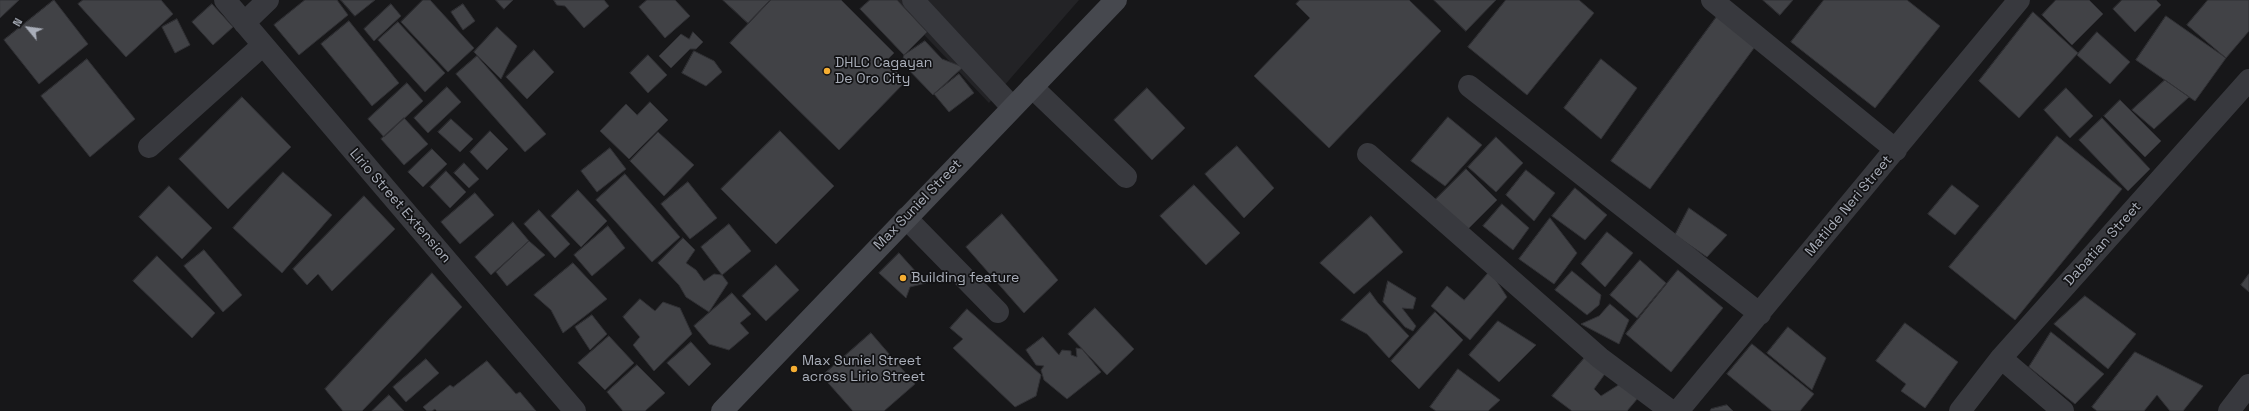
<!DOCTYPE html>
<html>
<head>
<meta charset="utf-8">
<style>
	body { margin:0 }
	#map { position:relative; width:2249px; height:411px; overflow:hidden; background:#171719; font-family:"Space Grotesk",sans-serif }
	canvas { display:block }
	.north { position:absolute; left:8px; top:8px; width:40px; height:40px; -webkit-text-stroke:3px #121214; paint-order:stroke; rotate:299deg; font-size:11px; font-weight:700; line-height:16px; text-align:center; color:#a9aeb9 }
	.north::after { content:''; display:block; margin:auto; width:14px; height:18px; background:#a9aeb9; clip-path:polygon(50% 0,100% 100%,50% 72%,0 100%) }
</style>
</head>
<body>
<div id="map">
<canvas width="2249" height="411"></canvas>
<div class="north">N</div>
</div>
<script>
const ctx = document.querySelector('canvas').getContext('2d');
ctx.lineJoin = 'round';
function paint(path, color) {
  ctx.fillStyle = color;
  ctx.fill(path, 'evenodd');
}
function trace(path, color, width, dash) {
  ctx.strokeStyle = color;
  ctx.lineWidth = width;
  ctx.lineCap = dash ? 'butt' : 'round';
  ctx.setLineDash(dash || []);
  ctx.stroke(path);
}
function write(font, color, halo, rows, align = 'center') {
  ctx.font = font + ' "Space Grotesk",sans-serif';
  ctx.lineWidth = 3.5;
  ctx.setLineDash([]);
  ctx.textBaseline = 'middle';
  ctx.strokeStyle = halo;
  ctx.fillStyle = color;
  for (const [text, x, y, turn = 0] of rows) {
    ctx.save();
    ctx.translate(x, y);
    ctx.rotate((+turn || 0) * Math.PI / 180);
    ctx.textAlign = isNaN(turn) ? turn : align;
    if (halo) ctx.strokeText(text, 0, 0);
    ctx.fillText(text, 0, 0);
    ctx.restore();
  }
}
const built = new Path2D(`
	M891,0H1079L989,103Z`);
const building = new Path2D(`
	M0,0H19L0,18Z
	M54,0L88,44L39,84L4,40Z
	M83,0H161L173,14L126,57L78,4Z
	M305,0H337L348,15L299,55L274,25Z
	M341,0H375L355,16Z
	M423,0H430L474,48L448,72L401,22Z
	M496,0H513L504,9Z
	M554,0H604L609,6L584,28L565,6L557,5Z
	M647,0H675L690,16L665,38L639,7Z
	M723,0H770L748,23Z
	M771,0H841L894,53L886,61L906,81L839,150L730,43Z
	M870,0H897L927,32L904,55L860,9Z
	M1300,0H1409L1441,31L1329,148L1254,76L1310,18L1296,4Z
	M1434,0H1496L1466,31Z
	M1506,0H1579L1594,13L1527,95L1468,47Z
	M1763,0H1793L1780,15Z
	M1824,0H1907L1940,26L1875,108L1791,42Z
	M2056,0H2089L2103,14L2072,45L2042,15Z
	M2122,0H2156L2161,5L2135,32L2113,9Z
	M2208,0H2249V31L2226,58L2187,25Z
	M212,4L233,27L213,45L192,22Z
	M391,4L401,16L374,41L364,29Z
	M463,4L475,21L463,30L451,12Z
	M2033,12L2078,53L2019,118L1979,81Z
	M1718,15L1757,44L1650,189L1611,161Z
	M2166,16L2226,58L2195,101L2136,60Z
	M177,19L190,45L175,53L162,27Z
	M349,21L399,83L372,106L321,44Z
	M398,22L445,73L425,92L378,40Z
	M497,27L517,46L501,79L474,52Z
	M693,32L703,42L696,49H690L671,68L659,56L681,34L689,39Z
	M2097,32L2130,62L2110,84L2077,55Z
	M925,41L942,59L963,67L933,95L902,63L904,55Z
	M534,50L554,72L527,99L506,77Z
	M694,51L714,61L722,72L706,86L682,73Z
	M648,55L667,75L648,93L630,73Z
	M477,56L546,134L525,152L456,74Z
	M87,59L135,119L90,157L41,96Z
	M1601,59L1637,88L1601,139L1564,108Z
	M959,74L974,93L949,112L934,94Z
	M2165,80L2189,97L2154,129L2132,110Z
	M407,83L423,101L384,137L368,119Z
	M447,87L461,102L428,133L414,118Z
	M1147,88L1185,128L1152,160L1114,120Z
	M2066,88L2093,116L2070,138L2044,110Z
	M242,97L291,147L228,209L179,159Z
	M2120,100L2161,141L2145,157L2104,116Z
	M650,102L668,120L629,159L600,131L626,104L637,115Z
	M1448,117L1482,145L1445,186L1411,161Z
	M404,118L428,144L404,165L381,139Z
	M2102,118L2150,169L2128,191L2079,140Z
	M451,119L473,139L460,152L438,132Z
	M490,131L508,149L487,170L470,152Z
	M780,131L834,186L776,244L721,189Z
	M658,132L694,165L664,196L630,161Z
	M2057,136L2122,189L2015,320L1949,267Z
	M1496,137L1523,163L1496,192L1468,167Z
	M1237,146L1274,188L1244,218L1205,174Z
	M610,148L626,169L597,192L581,171Z
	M432,149L447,164L423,187L408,172Z
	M464,163L479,179L469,188L454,173Z
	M1466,169L1497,200L1465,232L1434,201Z
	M1526,170L1555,193L1534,221L1506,195Z
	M446,171L466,192L450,208L430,187Z
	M283,172L332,215L282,273L233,228Z
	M625,174L680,237L652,262L596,200Z
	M688,182L717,218L690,239L661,204Z
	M1194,185L1240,233L1206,265L1160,216Z
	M1952,185L1979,206L1955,235L1928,214Z
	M169,186L212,228L182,259L139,217Z
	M1575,188L1607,215L1585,240L1552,216Z
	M578,190L607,221L581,247L551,216Z
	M475,193L494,215L460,244L441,222Z
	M364,196L395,229L332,291L318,274L307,285L293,269Z
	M1502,204L1529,228L1513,250L1483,226Z
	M1689,208L1727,235L1707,257L1675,235Z
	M539,210L570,244L555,258L524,224Z
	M1002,214L1058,280L1024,313L966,247Z
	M1371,216L1403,252L1354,294L1320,263Z
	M1550,218L1577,253L1554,284L1519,259Z
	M513,222L529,241L491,275L475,257Z
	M729,224L751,251L722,275L701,247Z
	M608,226L625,248L592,276L574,255Z
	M1607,232L1633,253L1605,287L1581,264Z
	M683,238L695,250L686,263L696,270L704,281L714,274L722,275L728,283L709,312L686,297L679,285L658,263Z
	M529,241L545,255L507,286L496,272Z
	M204,250L242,295L223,312L184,266Z
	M899,253L926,283L910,287L906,298L879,273Z
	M157,256L215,313L192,338L133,281Z
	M1640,260L1666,283L1637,318L1610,295Z
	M573,263L607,299L563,333L551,310L534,295Z
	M776,265L799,290L766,321L742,296Z
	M1678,270L1723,308L1671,372L1626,334Z
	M1490,271L1507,297L1470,340L1431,306L1447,286L1464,300Z
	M1572,271L1601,295L1599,305L1587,315L1555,290Z
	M432,273L462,307L362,411H343L325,389Z
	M2249,274V292L2241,285Z
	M1388,281L1416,298L1413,309L1402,308L1416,326L1413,331L1405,327L1383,302Z
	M1370,292L1378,303L1409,336L1389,358L1367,334L1341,320Z
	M732,293L751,314L740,323L749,333L729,350L709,344L694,326Z
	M2085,296L2136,334L2108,369L2054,324Z
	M640,299L655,311L663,302L680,308L692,334L654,371L633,345L640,337L623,317Z
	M1610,304L1629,320L1619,344L1581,324L1599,316Z
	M1095,308L1134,349L1107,375L1068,334Z
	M967,309L1041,375L1036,396L1015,407L953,348L963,339L950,328Z
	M1435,312L1463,340L1419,389L1391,361Z
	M592,315L607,334L590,350L575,327Z
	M1498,321L1536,345L1499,382L1469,355Z
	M1905,323L1958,362L1925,408L1901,391L1906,384L1876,361Z
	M1788,327L1826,358L1812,390L1767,353Z
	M2051,332L2104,374L2075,404L2029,367Z
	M871,333L915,384L884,411H853L822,376Z
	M609,336L634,363L605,390L578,363Z
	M1043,337L1059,355L1062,350L1071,351V355L1077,357L1076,348L1082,349L1101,372L1067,399L1044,380L1041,370L1044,366L1036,365L1026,350Z
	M691,342L711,364L689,386L667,363Z
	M1752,344L1814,394L1800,411H1772L1727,374Z
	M2135,352L2203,386L2183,411H2170L2157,395L2144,411H2097L2092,407Z
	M1587,355L1607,371L1594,389L1601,396L1620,384L1638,398L1627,411H1572L1552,396Z
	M426,359L439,373L406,402L393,387Z
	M487,361L516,394L520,392L536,411H437L435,409L432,411H427L423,407L450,385L453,387Z
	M637,365L665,393L645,411H623L607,392Z
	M1458,369L1500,400L1488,411H1436L1430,407Z
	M389,395L404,411H372Z
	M1727,405L1733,411H1710L1711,409Z`);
const street = new Path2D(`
	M225,0L575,411
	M913,0L1012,107
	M1712,0L1896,150
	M244,23L268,0
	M1469,86L1760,314
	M1032,87L1126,177
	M149,147L263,45
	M1368,154L1600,358L1671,411
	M906,218L998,312
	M2001,358L2063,411
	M1678,411L2019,0
	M1960,411L2001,358L2249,80
	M2229,411L2249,385`);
const secondary = new Path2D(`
	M722,411L1116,0`);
const markers = [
	[827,71,4,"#f6ae32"],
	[903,278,4,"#f6ae32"],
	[794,369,4,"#f6ae32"]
];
const poiNames = [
	["DHLC Cagayan",835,63],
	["De Oro City",835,79],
	["Building feature",911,278],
	["Max Suniel Street",802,361],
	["across Lirio Street",802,377]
];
const streetNames = [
	["Max Suniel Street",918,205,-46],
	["Lirio Street Extension",400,206,49],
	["Matilde Neri Street",1849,206,-50],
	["Dabatian Street",2103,244,-48]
];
paint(built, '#232326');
paint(building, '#414246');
trace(building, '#313135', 1);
trace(street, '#38393e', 22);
trace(secondary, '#46484e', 22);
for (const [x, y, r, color] of markers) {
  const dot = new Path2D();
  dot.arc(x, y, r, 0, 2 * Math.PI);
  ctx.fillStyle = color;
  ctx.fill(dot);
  trace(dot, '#121214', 1.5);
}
write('14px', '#a9aeb9', '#121214', poiNames, 'left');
write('14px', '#a9aeb9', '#121214', streetNames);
</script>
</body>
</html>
